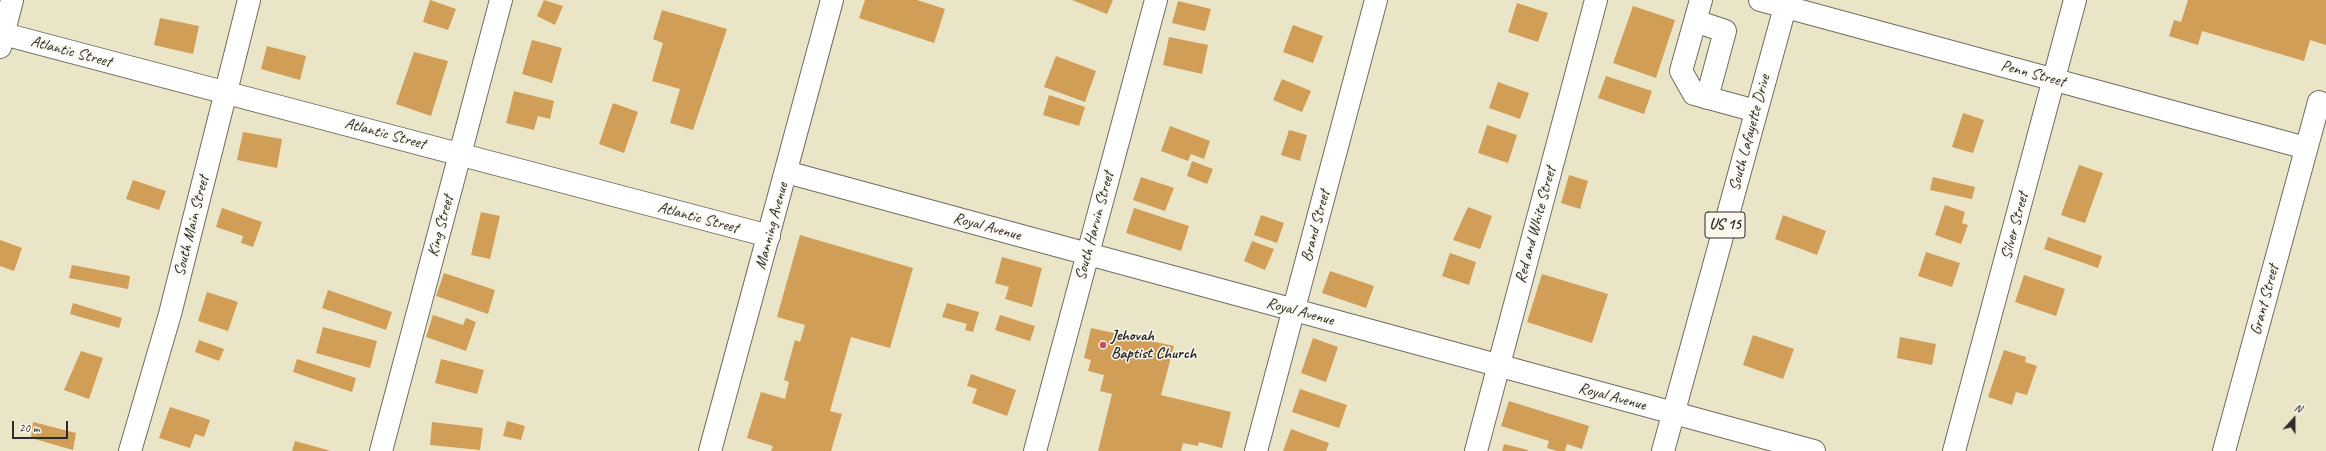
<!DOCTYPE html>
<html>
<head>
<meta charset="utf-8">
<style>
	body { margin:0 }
	#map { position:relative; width:2326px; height:451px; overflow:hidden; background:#ebe5c7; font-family:Caveat,sans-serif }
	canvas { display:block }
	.north { position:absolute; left:2274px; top:399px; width:40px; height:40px; -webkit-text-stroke:3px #fbf7ec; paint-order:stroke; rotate:21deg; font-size:11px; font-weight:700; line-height:16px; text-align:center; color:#2b2b2b }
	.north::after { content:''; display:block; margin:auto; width:14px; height:18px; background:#2b2b2b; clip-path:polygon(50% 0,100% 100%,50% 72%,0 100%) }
	.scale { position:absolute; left:12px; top:421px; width:56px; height:18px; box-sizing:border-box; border:2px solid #2b2b2b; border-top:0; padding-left:5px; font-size:12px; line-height:14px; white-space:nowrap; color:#2b2b2b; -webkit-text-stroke:3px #fbf7ec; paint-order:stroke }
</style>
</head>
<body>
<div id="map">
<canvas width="2326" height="451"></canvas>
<div class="north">N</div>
<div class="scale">20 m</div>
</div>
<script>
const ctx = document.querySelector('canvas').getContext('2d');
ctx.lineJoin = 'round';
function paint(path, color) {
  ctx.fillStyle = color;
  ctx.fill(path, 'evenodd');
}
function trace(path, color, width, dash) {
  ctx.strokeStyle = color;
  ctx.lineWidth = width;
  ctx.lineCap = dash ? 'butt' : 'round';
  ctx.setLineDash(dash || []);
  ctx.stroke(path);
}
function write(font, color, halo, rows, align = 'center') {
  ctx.font = font + ' Caveat,sans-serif';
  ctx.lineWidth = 3;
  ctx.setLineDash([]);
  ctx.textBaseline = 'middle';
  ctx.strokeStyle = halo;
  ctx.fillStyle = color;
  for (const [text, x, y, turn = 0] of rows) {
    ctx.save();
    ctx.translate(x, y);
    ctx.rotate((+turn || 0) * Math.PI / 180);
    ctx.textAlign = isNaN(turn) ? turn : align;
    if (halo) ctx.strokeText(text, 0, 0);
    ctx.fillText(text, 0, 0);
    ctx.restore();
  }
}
const building = new Path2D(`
	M430,0L456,9L448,30L423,22Z
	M544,0L563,6L555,25L537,16Z
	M865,0H917L945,9L934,43L859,18Z
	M1072,0H1113L1107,14Z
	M2188,0H2326V45L2310,40L2304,61L2202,31L2198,45L2169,36L2174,20L2181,22Z
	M1178,1L1211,9L1205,31L1172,23Z
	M1517,3L1548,13L1538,42L1508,32Z
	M1633,6L1675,20L1656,78L1613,63Z
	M662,10L727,29L693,130L670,123L680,89L652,81L663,43L653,39Z
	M160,18L199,26L193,54L154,45Z
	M1293,25L1323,36L1313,63L1283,52Z
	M1169,37L1208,45L1202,74L1163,65Z
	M532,40L562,48L552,83L522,74Z
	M267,46L306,56L300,80L261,69Z
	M414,52L448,61L431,116L396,104Z
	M1056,56L1096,71L1085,102L1044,87Z
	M1606,76L1652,91L1644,114L1598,98Z
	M1282,79L1311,91L1302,112L1273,100Z
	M1498,82L1529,93L1520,119L1489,108Z
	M514,91L554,101L550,119L538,116L534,130L506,123Z
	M1049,95L1085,107L1079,126L1043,115Z
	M613,103L638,112L624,153L599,144Z
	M1963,113L1984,120L1973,153L1952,147Z
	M1487,125L1517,135L1508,163L1478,153Z
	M1170,126L1210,141L1204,159L1191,154L1188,161L1161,151Z
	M1289,130L1307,135L1300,161L1281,155Z
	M243,132L282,139L277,168L237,160Z
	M1192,161L1213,169L1207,184L1187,176Z
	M2079,165L2103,173L2085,223L2061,215Z
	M1569,175L1588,181L1580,209L1561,203Z
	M1141,177L1174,188L1165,211L1133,200Z
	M1933,177L1975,187L1972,199L1930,190Z
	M133,180L166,191L159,210L126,199Z
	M1945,205L1965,212L1962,223L1968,225L1961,244L1935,235Z
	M1468,207L1492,216L1480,249L1453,240Z
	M222,208L262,222L253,247L241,243L243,236L216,227Z
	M1134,208L1189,226L1181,251L1126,233Z
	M481,212L500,216L490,259L471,255Z
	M1261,215L1284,223L1277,243L1254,235Z
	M1783,215L1826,231L1817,255L1775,239Z
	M800,235L913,268L890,348L851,337L830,411L842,414L831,451H771L773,446L747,438L761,392L785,399L789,382L784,380L795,340L800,342L805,325L777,317Z
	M2048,237L2102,256L2098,268L2044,249Z
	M0,240L22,248L14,271L0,266Z
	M1252,241L1274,249L1265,270L1244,261Z
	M1926,252L1960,263L1952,287L1918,276Z
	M1450,253L1476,262L1469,285L1442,276Z
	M1002,257L1042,268L1032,307L1005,299L1009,287L995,283Z
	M72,265L130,276L128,289L69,278Z
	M1330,271L1374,286L1366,308L1322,293Z
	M444,273L495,290L488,314L436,296Z
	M1542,274L1608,294L1592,343L1527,322Z
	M2024,275L2065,289L2056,316L2015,302Z
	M328,290L392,312L386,330L322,308Z
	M207,292L238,302L228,331L198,321Z
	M73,303L122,318L119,328L70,314Z
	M947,303L979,312L973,332L965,330L967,324L942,317Z
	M433,315L463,325L466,318L476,322L466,351L426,337Z
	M1000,315L1035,326L1030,341L995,330Z
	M323,327L377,341L370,368L316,353Z
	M1091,328L1174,346L1161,395L1231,412L1222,448L1199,442L1198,446L1183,443L1181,451H1098L1112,394L1100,391L1104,375L1088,371L1091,360L1084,358Z
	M1753,335L1794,349L1783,379L1743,365Z
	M1900,337L1936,344L1932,365L1897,358Z
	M1313,338L1338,347L1326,382L1301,373Z
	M199,340L224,349L219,361L195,352Z
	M2004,350L2026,357L2025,362L2037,366L2027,395L2016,392L2012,405L1988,397Z
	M81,351L103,358L89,399L64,390Z
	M297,359L356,378L352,392L293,372Z
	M441,359L484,370L477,394L435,383Z
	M971,374L1016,390L1007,416L972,403L977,389L967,386Z
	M1300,389L1347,405L1339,428L1292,412Z
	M1509,401L1589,426L1582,449L1567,444L1565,451H1557L1547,448L1549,441L1501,426Z
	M170,407L210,420L204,437L195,434L190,448L159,438Z
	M507,421L525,426L521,440L503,436Z
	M33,422L76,433L73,450L31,438Z
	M432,422L483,428L480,450L430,445Z
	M1291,429L1329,443L1326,451H1283Z
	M295,441L331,451H292Z
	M1504,444L1528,450V451H1502Z`);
const minor = new Path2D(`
	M1701,0L1681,71L1694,94L1756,111
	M1760,0L2306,148
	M1695,21L1725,31L1707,98
	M0,33L769,236
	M0,47L12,0
	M786,172L1814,451
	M130,451L170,314L249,0
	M381,451L501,0
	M1035,451L1156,0
	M1256,451L1376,0
	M1476,451L1596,0
	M1954,451L2075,0
	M2224,451L2319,102`);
const major = new Path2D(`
	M710,451L832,0
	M1663,451L1787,0`);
const markers = [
	[1103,345,4,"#d1495b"]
];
const shields = [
	[1725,225,40]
];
const shieldNames = [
	["US 15",1725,225]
];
const streetNames = [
	["Atlantic Street",71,52,15],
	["Penn Street",2033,74,15],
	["South Lafayette Drive",1750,133,-75],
	["Atlantic Street",385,134,15],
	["Atlantic Street",698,218,15],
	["Red and White Street",1536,225,-75],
	["South Main Street",192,226,-76],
	["King Street",441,226,-75],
	["Manning Avenue",772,226,-75],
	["South Harvin Street",1095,226,-75],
	["Brand Street",1316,226,-75],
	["Silver Street",2015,226,-75],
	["Royal Avenue",987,227,15],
	["Grant Street",2265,300,-75],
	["Royal Avenue",1300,312,15],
	["Royal Avenue",1612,397,15]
];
const poiNames = [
	["Jehovah",1111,336],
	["Baptist Church",1111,354]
];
paint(building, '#d19e58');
trace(minor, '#6e6c62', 24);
trace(major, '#6e6c62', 24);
trace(minor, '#fff', 22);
trace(major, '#fff', 22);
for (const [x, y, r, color] of markers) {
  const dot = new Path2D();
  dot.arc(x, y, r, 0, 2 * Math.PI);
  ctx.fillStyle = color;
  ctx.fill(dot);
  trace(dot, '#fbf7ec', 1.5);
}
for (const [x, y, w] of shields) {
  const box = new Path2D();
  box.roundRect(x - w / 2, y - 13, w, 26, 3);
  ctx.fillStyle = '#fbf7ec';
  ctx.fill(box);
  trace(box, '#2b2b2b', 1);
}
write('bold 15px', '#2b2b2b', null, shieldNames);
write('16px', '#2b2b2b', '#fbf7ec', streetNames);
write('bold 16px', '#2b2b2b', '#fbf7ec', poiNames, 'left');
</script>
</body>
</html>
